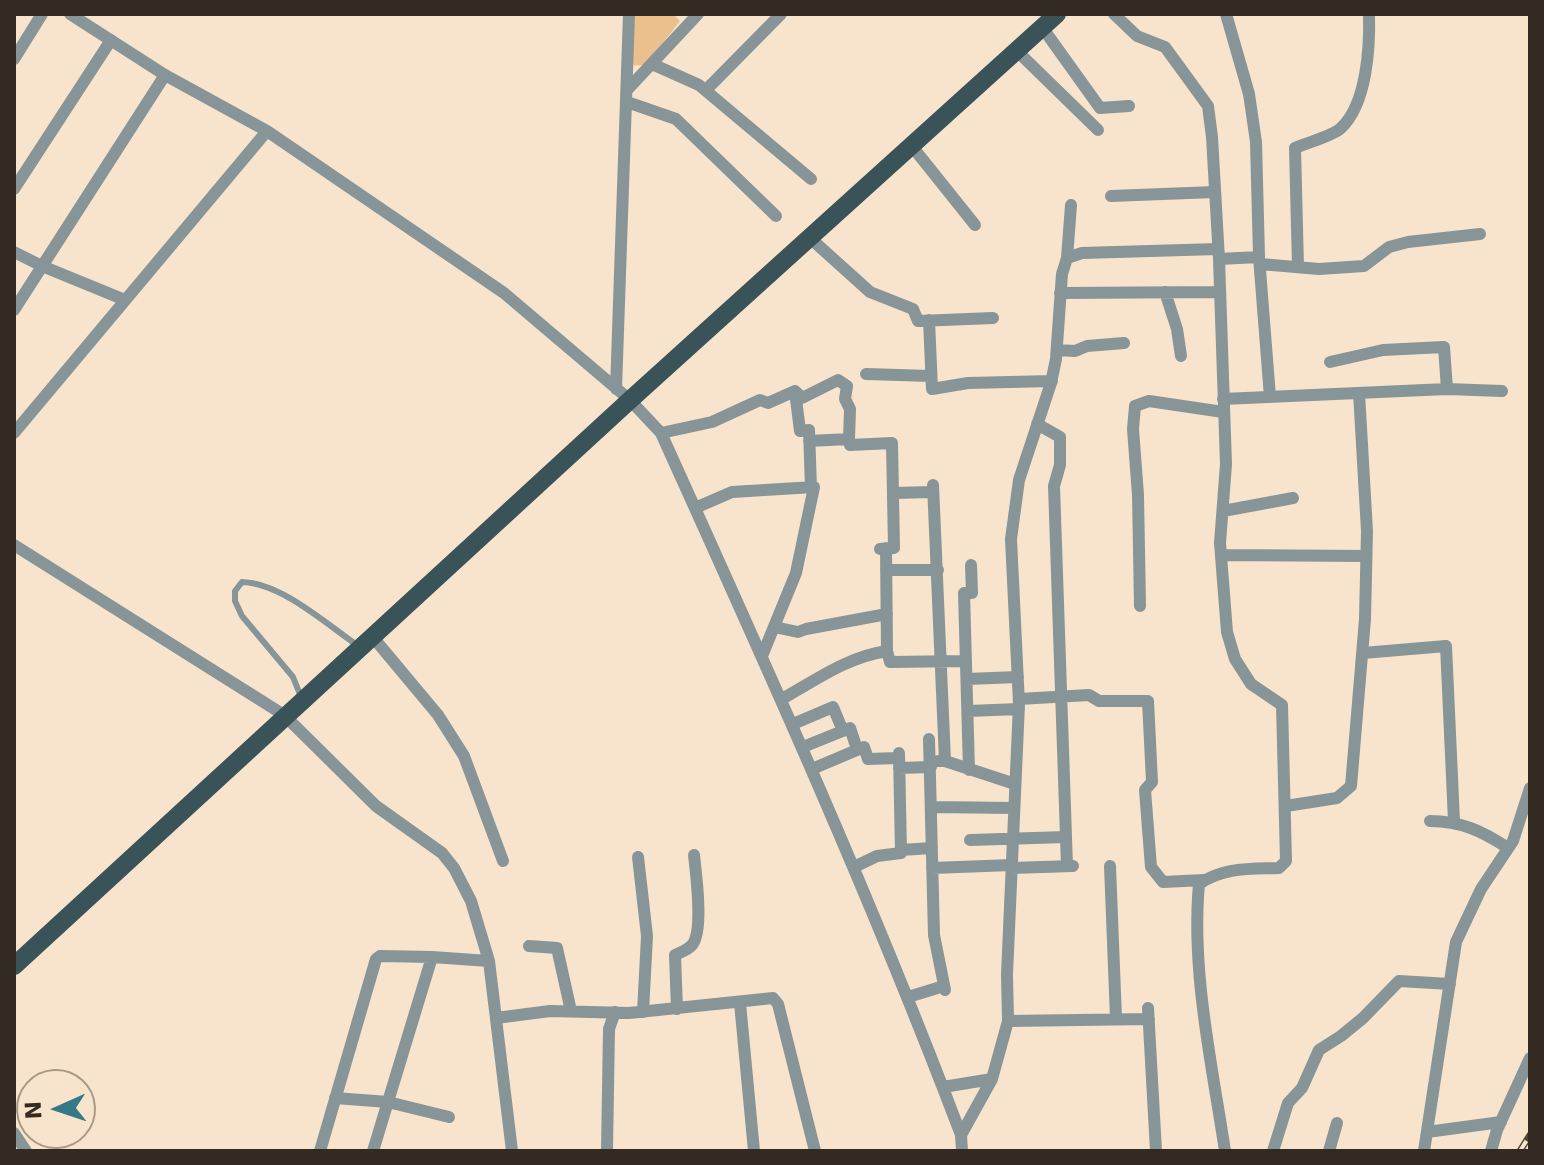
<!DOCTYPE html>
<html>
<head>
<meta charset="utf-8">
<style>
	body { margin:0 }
	#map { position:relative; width:1544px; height:1165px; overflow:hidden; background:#f8e4cc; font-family:"DejaVu Sans",sans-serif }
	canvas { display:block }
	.frame { position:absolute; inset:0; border:16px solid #332b22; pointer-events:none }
	.north { position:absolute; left:16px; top:1069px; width:80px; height:80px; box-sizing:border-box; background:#f8e4cc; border:2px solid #a99a88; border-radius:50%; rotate:267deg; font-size:22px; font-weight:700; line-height:32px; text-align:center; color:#332b22 }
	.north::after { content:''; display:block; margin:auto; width:28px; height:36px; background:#357988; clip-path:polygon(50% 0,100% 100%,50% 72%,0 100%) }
</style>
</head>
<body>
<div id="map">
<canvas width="1544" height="1165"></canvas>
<div class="frame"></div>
<div class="north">N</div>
</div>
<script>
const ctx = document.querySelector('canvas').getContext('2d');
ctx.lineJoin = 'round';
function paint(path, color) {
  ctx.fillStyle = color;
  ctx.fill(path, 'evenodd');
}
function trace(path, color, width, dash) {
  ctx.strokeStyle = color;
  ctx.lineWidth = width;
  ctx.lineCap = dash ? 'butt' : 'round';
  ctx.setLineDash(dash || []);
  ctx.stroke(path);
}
const green = new Path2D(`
	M624,14H673L680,21L646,65L623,66Z`);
const service = new Path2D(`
	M301,697L293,677L242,616L235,601V591L242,582C281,583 325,623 357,645`);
const minor = new Path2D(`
	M70,14L165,75L267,131L504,293L630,400L661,433C766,665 871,897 961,1135L962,1151
	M1114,14L1137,36L1165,47L1208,106L1212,137L1219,259L1226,464L1220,543L1227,632L1235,659L1251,684L1282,705L1286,861L1279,868C1250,869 1223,867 1199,884C1191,971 1212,1065 1225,1151
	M1226,14L1249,94L1256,142L1259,257L1270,397
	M1042,27L1100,108L1129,106
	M1016,50L1098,130
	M14,59L42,14
	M652,64L699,85L811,179
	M628,89L698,14
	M706,90L781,14
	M627,102L676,119L776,216
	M911,145L975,225
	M14,189L111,40
	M1111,196L1215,192
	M810,238L870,292L913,309L918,321L993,318
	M14,252L42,266L125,300
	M1067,258L1071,205
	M1219,259L1259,257
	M1260,264L1319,269L1364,266L1389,247L1408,242L1480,234
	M1298,267L1295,148C1306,143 1333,136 1341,128C1367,104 1370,46 1369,14
	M1165,292L1177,329L1181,356
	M1060,293L1220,292
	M14,310L165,75
	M929,320L932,389L968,383L1052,381
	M1057,350L1075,351L1087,346L1124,343
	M1330,362L1383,350L1444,347L1447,389
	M866,374L931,376
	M616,389L629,14
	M795,391L800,431L809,430L811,488
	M1223,399L1447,389L1502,391
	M1037,424L1060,437V465L1054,486L1067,866
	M14,433L267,131
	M661,433L712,422L760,400L768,403L795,391L802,398L838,380L847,386L845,399L850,409L849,439
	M809,441L849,439L850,445L892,443L894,548L880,549
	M933,485L945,761
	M893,493L933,492
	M695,508L732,492L814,487L796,573L762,656
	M1223,511L1293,498
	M14,545L284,715L376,806L442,853L454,868L471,901L489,961L512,1151
	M886,548L887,651L890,662L966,661
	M1221,555L1366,556
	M886,570H938
	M1140,606L1138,495L1133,429L1135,406L1149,401L1223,412
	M774,627L798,632L806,629L887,614
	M372,636L438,715L464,756L503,861
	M1363,653L1446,646L1454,821
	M967,679L1018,677
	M782,699C816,680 847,657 887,651
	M1019,699L1089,695L1099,701H1148L1152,782L1145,790L1151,867L1163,882L1204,880
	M968,711L1019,709
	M793,724L833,707L843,731
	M929,739L934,935L945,990
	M803,747L850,728L857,749
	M938,761H945L1015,784
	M899,768L931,767
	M812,769L864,747L868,759L899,758
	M969,770L964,593H972L971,565
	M1286,806L1337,798L1351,786L1365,619L1367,531L1359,393
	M932,807L1014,808
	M1430,821C1461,821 1482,831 1508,848
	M970,840L1066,837
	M901,850L932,848
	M638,857L647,936L643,1012
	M1110,866L1116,1018
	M854,867L877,856L901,853L899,753
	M932,868L1012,865
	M1012,868L1073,866
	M529,946L557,948L571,1011
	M908,997L944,986
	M740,1003L754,1151
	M1148,1008L1156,1151
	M677,1009L675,955C681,952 688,950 692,945C704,931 696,874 694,855
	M496,1018L550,1011L629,1013L773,998L778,1004L815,1151
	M1008,1021L1149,1019
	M943,1087L992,1079
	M335,1098L388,1102L449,1117
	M1427,1132L1501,1122
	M14,1133L26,1151
	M961,1135L992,1079L1008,1021L1007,974L1019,704L1011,539L1019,480L1051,383L1056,359L1062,274L1067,258L1082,253L1218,249
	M320,1151L376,959L380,956L432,957L489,961
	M373,1151L432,957
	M607,1151L609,1029L615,1012
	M1273,1151L1288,1103L1302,1088L1319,1050L1341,1036L1363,1018L1399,981L1450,984
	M1329,1151L1337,1123
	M1424,1151L1456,942L1481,889L1513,841L1530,788
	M1491,1151L1497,1130L1530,1058`);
const primary = new Path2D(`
	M14,966L630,400L1057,14`);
const rail = new Path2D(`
	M1520,1151L1530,1135`);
paint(green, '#ecc08d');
trace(service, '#879599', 6);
trace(minor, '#879599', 12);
trace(primary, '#395359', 18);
trace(rail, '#4c4338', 7);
trace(rail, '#f8e4cc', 4, [12]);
</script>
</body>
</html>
